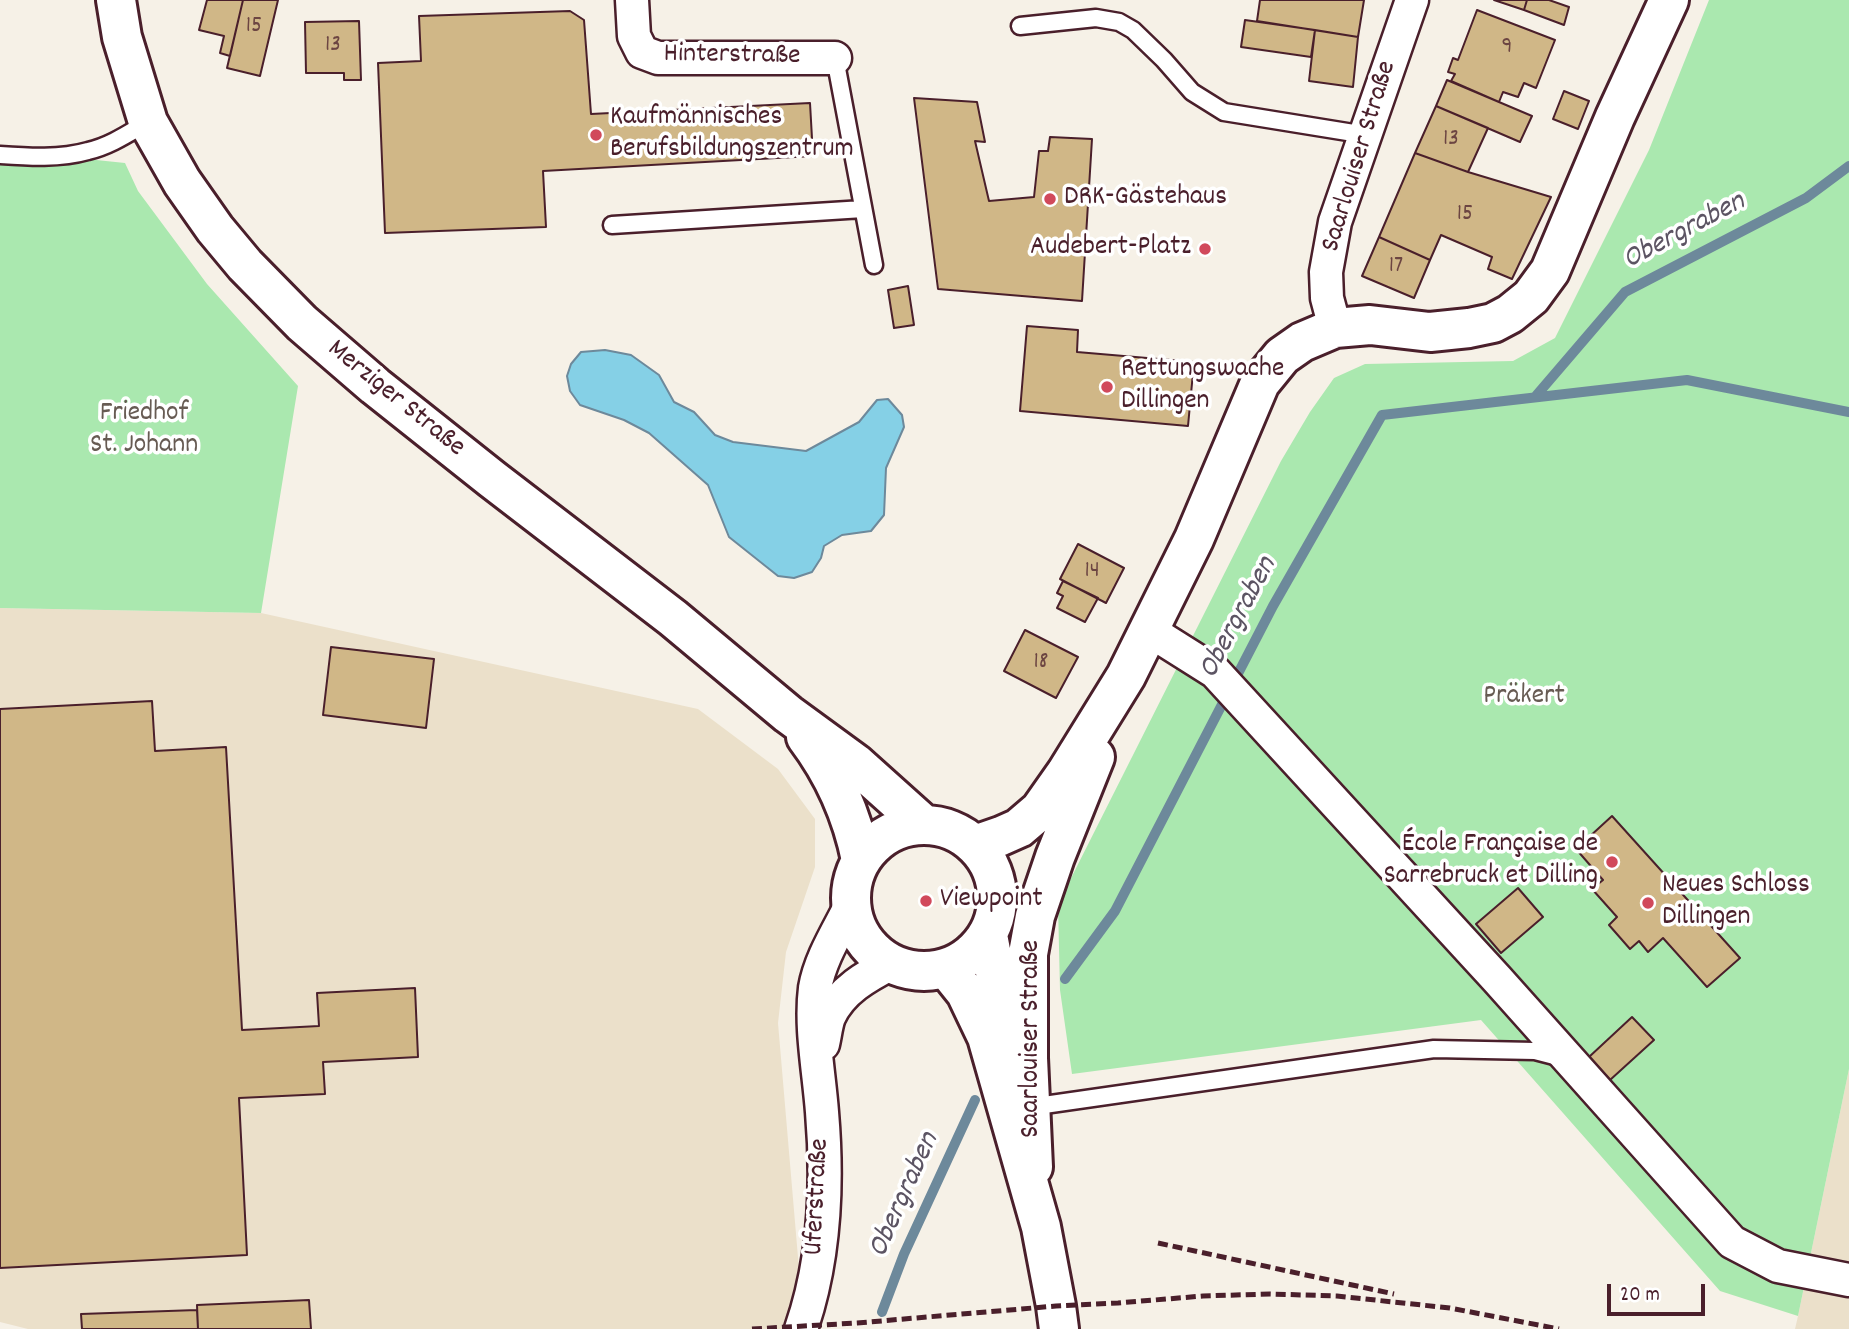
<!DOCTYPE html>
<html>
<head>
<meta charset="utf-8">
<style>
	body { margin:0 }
	#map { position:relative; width:1849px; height:1329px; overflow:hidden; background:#f6f1e7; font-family:Dekko,sans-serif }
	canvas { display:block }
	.scale { position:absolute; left:1607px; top:1284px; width:98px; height:32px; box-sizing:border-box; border:4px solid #4a1f2b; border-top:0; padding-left:9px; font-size:21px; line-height:24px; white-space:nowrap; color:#4a1f2b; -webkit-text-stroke:5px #fff; paint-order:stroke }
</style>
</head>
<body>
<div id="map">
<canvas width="1849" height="1329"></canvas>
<div class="scale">20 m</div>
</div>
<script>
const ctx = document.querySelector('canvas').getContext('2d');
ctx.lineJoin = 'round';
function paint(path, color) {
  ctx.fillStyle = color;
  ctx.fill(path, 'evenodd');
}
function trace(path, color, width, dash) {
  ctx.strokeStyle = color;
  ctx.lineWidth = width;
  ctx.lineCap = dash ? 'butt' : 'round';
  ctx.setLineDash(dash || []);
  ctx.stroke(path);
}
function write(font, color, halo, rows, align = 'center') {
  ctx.font = font + ' Dekko,sans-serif';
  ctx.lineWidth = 7;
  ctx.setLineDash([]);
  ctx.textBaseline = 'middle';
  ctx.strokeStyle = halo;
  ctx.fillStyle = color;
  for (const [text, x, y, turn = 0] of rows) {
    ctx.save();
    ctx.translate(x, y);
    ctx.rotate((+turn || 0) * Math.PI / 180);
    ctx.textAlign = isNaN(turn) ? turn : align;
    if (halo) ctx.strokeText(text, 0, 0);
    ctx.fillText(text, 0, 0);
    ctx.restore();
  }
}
const built = new Path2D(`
	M0,608L261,613L698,709L778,769L815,819V867L786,952L778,1023L799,1269L784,1329H28L0,1322Z
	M1849,1069V1329H1795L1798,1316Z`);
const green = new Path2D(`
	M1709,0H1849V1069L1798,1316L1720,1291L1481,1020L1072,1074L1060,990L1058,904L1281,461L1310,412L1334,378L1365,364L1513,361L1555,338L1649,150Z
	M0,150L125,163L138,191L207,284L298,386L261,613L0,608Z`);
const water = new Path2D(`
	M605,350L631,355L659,375L674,402L694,412L715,435L733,442L806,451L859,422L877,400L888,399L902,415L904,427L886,468L884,515L871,531L842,535L824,546L821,558L812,572L794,578L778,576L729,537L708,485L649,433L624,420L580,405L570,391L567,376L571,364L581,352Z`);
const stream = new Path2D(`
	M1535,397L1625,292L1806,198L1849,166
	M1065,979L1115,911L1273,606L1382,415L1687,380L1849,412
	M882,1312L904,1254L975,1100`);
const building = new Path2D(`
	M207,0H243L230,56L220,53L224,36L199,30Z
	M243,0H278L260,76L227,68Z
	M1260,0H1364L1358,37L1257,21Z
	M1494,0H1527L1524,10Z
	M1527,0H1549L1569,7L1564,25L1524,10Z
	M1477,10L1555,40L1536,88L1524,83L1518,97L1503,92L1499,102L1451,81L1455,74L1448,72L1453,58L1458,60Z
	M570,11L584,20L591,114L810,103L813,156L543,171L546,227L385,233L378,63L421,61L419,16Z
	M1245,20L1315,30L1311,57L1241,47Z
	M359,21L361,80H344V73H306L305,22Z
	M1315,30L1358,37L1353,87L1309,81Z
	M1447,80L1532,116L1520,142L1436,106Z
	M1564,91L1589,101L1578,129L1553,119Z
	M914,98L977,102L985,142L975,141L989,201L1034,197L1039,151H1048L1050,137L1092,139L1082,301L938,289Z
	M1436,106L1488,128L1468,172L1415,153Z
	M1415,153L1468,172L1551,197L1512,279L1488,269L1492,257L1441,235L1430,260L1379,237Z
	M1379,237L1430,260L1414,298L1362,276Z
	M908,286L914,325L894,328L888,290Z
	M1027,326L1078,330L1077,352L1194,362L1188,426L1020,411Z
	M1078,544L1124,568L1106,603L1060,579Z
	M1063,581L1098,598L1085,622L1057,608L1063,596L1057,593Z
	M1025,630L1078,657L1056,698L1004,671Z
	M331,647L434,659L426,728L323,715Z
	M152,701L155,751L226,747L242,1030L319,1026L317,993L415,988L418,1057L323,1062L325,1094L239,1098L247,1255L0,1268V709Z
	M1612,816L1740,958L1707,987L1663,938L1648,952L1639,941L1630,949L1609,925L1617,917L1592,889L1603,880L1576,849Z
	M1518,888L1543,917L1501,953L1476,924Z
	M1632,1017L1654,1040L1610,1080L1589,1057Z
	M309,1300L311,1329H198L197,1305Z
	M197,1310L198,1329H82L81,1314Z`);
const lane = new Path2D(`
	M1020,26L1096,18L1119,22L1133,30L1164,60L1192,92L1224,112L1366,135
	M835,58L874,265
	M0,155C29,157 60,159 88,151C110,146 129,133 148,122
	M612,225L863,209
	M1030,1107L1434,1049L1535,1051L1562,1058`);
const street = new Path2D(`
	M632,0L634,36L642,52L658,58H835
	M1335,328L1327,298L1326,272L1335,222L1412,0
	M1150,631L1215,672L1497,979L1732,1242L1778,1266L1849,1280
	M823,1044C825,1036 826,1025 829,1017C841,990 867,976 892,963
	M801,1329C825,1260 828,1183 822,1112C819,1072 810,1027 815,988C820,959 838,931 851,905`);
const secondary = new Path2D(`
	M116,0L122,37L148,122L182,182L215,229L245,265L302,323L375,386L492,479L673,618L788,714L855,763L923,824
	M806,737C834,774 852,815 861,860
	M851 898a73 73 0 1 1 146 0a73 73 0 1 1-146 0Z
	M975,845L1001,836L1019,828L1040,810L1066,773L1126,676L1194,539L1260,383L1282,356L1302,342L1335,328L1370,325L1430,332L1469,328L1493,323L1510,314L1531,297L1550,271L1615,117L1669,0
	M988,935L1011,1056
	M946,968L966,993L987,1037L1041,1227L1056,1306L1059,1329
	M1033,1167L1028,1058V954L1035,916L1055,857L1095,757`);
const rail = new Path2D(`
	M1158,1243L1394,1294
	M752,1329L857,1323L1056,1306L1118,1303L1203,1296L1270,1294L1337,1296L1450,1308L1559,1329`);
const markers = [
	[596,135,7,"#d1495b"],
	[1050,199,7,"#d1495b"],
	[1205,249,7,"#d1495b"],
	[1107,387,7,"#d1495b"],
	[1612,862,7,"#d1495b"],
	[926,901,7,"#d1495b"],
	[1648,903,7,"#d1495b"]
];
const numberNames = [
	["15",254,28],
	["13",333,47],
	["9",1507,49],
	["13",1451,141],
	["15",1465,216],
	["17",1396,268],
	["14",1092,573],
	["18",1041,664]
];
const streetNames = [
	["Hinterstraße",732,57,1],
	["Saarlouiser Straße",1361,157,-73],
	["Merziger Straße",395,400,39],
	["Saarlouiser Straße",1033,1039,-90],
	["Uferstraße",819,1197,-87]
];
const poiNames = [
	["Kaufmännisches",610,119],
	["Berufsbildungszentrum",610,151],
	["DRK-Gästehaus",1064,199],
	["Audebert-Platz",1191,249,"right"],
	["Rettungswache",1121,371],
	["Dillingen",1121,403],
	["École Française de",1598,846,"right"],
	["Sarrebruck et Dilling",1598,878,"right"],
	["Neues Schloss",1662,887],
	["Dillingen",1662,919],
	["Viewpoint",940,901]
];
const parkNames = [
	["Friedhof",144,415],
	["St. Johann",144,447],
	["Präkert",1524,698]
];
const waterNames = [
	["Obergraben",1685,233,-28],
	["Obergraben",1240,619,-62],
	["Obergraben",906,1196,-66]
];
paint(built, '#ebe0ca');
paint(green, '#aae8af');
paint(water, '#85d0e6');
trace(water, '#6d899b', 2);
trace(stream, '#6d899b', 10);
paint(building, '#d0b787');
trace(building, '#4a1f2b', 2);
trace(lane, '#4a1f2b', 21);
trace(street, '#4a1f2b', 37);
trace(secondary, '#4a1f2b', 44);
trace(lane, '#fff', 16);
trace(street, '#fff', 32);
trace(secondary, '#fff', 38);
trace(rail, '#4a1f2b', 5, [10, 5]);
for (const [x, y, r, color] of markers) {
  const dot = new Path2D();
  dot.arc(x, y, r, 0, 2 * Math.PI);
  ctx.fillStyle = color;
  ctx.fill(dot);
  trace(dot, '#fff', 2.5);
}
write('24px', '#6c4542', null, numberNames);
write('28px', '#4a1f2b', '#fff', streetNames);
write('28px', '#4a1f2b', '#fff', poiNames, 'left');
write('28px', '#675b53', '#fff', parkNames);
write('italic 30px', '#5c5463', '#fff', waterNames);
</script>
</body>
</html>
